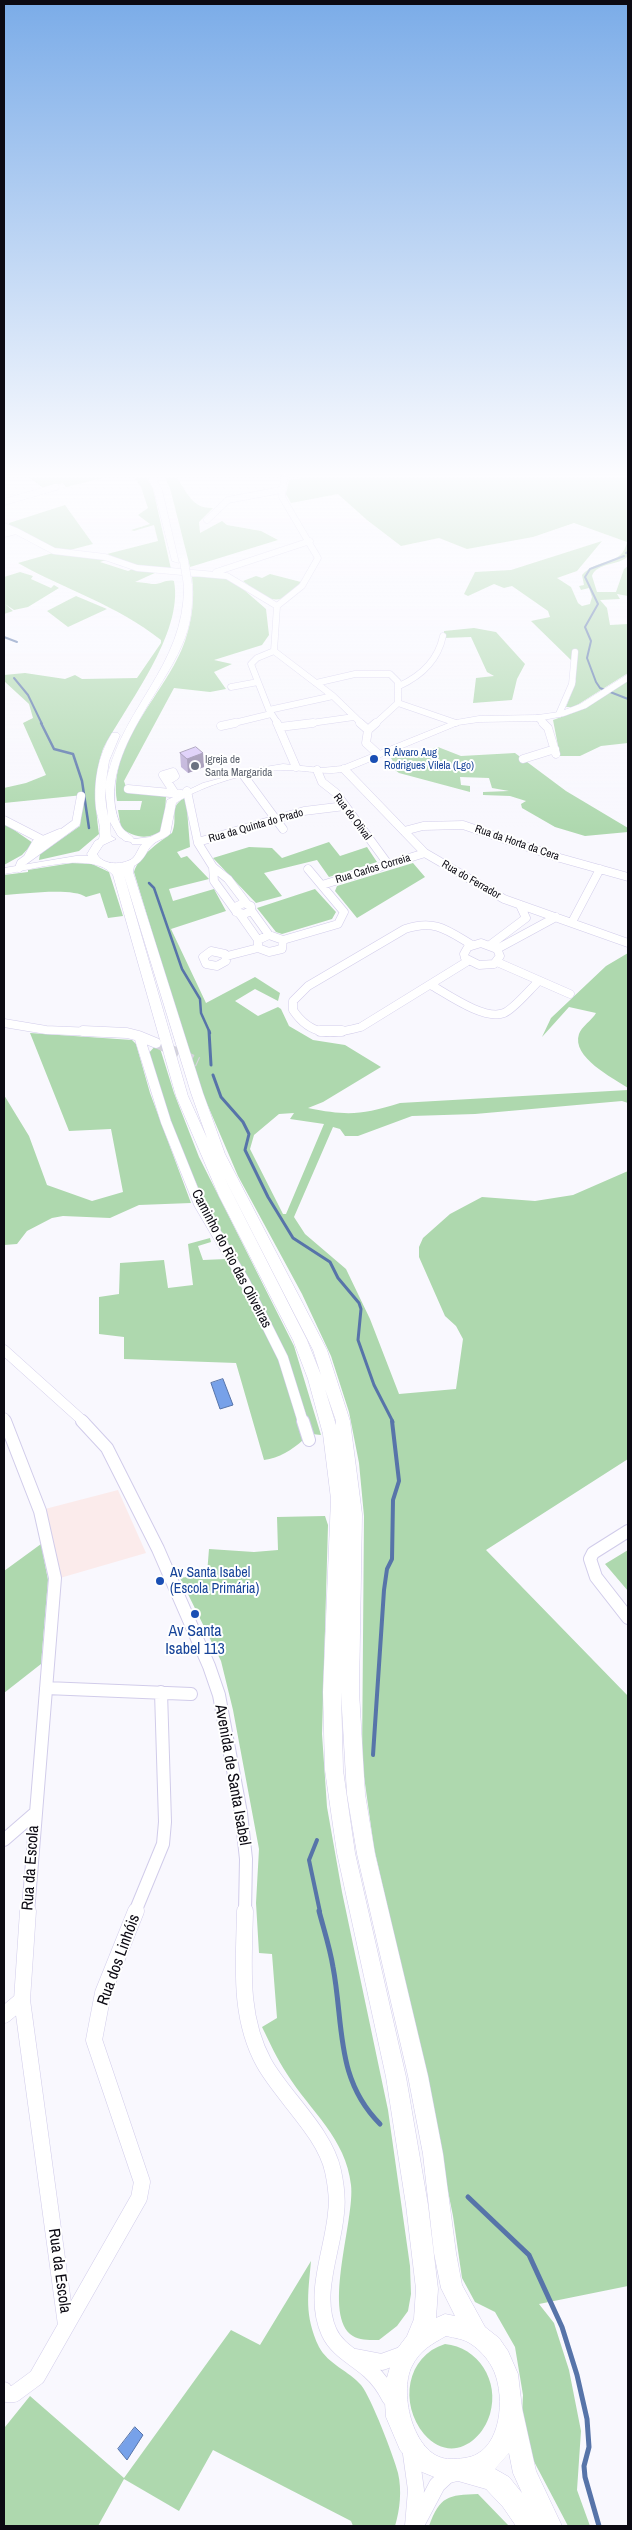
<!DOCTYPE html>
<html>
<head>
<meta charset="utf-8">
<style>
	body { margin:0 }
	#map { position:relative; width:632px; height:2530px; overflow:hidden; background:#f9f8fe; font-family:"Archivo Narrow",sans-serif }
	canvas { display:block }
	.frame { position:absolute; inset:0; border:5px solid #0c0a13; pointer-events:none }
</style>
</head>
<body>
<div id="map">
<canvas width="632" height="2530"></canvas>
<div class="frame"></div>
</div>
<script>
const ctx = document.querySelector('canvas').getContext('2d');
ctx.lineJoin = 'round';
function paint(path, color) {
  ctx.fillStyle = color;
  ctx.fill(path, 'evenodd');
}
function trace(path, color, width, dash) {
  ctx.strokeStyle = color;
  ctx.lineWidth = width;
  ctx.lineCap = dash ? 'butt' : 'round';
  ctx.setLineDash(dash || []);
  ctx.stroke(path);
}
function write(font, color, halo, rows, align = 'center') {
  ctx.font = font + ' "Archivo Narrow",sans-serif';
  ctx.lineWidth = 4;
  ctx.setLineDash([]);
  ctx.textBaseline = 'middle';
  ctx.strokeStyle = halo;
  ctx.fillStyle = color;
  for (const [text, x, y, turn = 0] of rows) {
    ctx.save();
    ctx.translate(x, y);
    ctx.rotate((+turn || 0) * Math.PI / 180);
    ctx.textAlign = isNaN(turn) ? turn : align;
    if (halo) ctx.strokeText(text, 0, 0);
    ctx.fillText(text, 0, 0);
    ctx.restore();
  }
}
const education = new Path2D(`
	M118,1490L146,1553L60,1578L45,1509Z`);
const green = new Path2D(`
	M30,478H103L66,487L63,483L43,488Z
	M135,478H147L153,489L171,569L134,566L107,554L158,541L154,525L134,531L131,530L150,524L138,515L148,508L141,487Z
	M165,478H177C187,492 192,509 213,508L199,522L200,533L222,521L227,525L261,531L278,540L190,567L170,488Z
	M302,478H628V556C619,566 597,562 592,576L597,592H616L624,569L628,566V596L617,594L620,599L600,600L607,608L610,625L628,624V673L574,707H566L576,681L574,663L531,621L550,617L548,611L512,586L504,588L494,584L468,596L464,594L475,572L511,570L602,541L577,571L557,578L571,587L578,603L582,606L590,604L592,597L589,588L581,590L579,586L584,585L582,575C598,557 622,567 627,542L574,523L533,537L467,549L439,538L401,546L367,520L338,494L291,503L286,494L289,480Z
	M65,505L93,544L66,551L54,550L9,526V523Z
	M53,553L106,560L100,562L128,571L133,569L157,572L135,582C141,582 146,583 152,584C160,585 166,579 174,581C184,633 127,704 103,749C93,778 95,803 99,834L79,851L39,860L40,854L80,826L83,795L4,803V788L26,783L46,775L23,723L33,718L29,704L4,681V675L25,673L65,679L75,675L82,679L137,678L161,643V640C117,605 66,590 18,563Z
	M20,572L33,576L31,579L51,588L54,585L59,588L28,607L14,610L5,604L13,611L4,614V577Z
	M270,574L301,582C279,611 266,599 243,581L256,576L262,578Z
	M192,577H223L235,582L266,609L269,635L262,645L214,660L232,664L214,672L226,689L210,692L174,688L124,781L126,787L165,795L166,797L164,828C151,841 134,838 121,828L118,810H140L142,801H117C108,741 167,693 185,641C192,621 195,598 192,577Z
	M76,596L107,609L68,627L47,611Z
	M474,628L496,632L525,664L517,679L512,700L473,703L476,678L494,676L487,672L471,637L444,638V631Z
	M628,680V743L601,746L580,756H560L553,720L586,708Z
	M438,747L461,756L515,753L566,791L628,828V832L585,836L555,827L522,808L521,804L526,801L510,796L483,795V792L509,791L492,788L489,778L460,777L461,785L470,786V792L399,773L387,764L394,763L391,758Z
	M186,797L190,847L177,852L181,858L187,856L209,879L169,889L173,901L214,889L226,911L171,929L206,1003L255,977L280,993L278,1001L255,989L235,1001L258,1016L278,1007L281,1009L289,1026L313,1040L345,1045L381,1067L323,1102L308,1108C348,1116 361,1115 400,1103L628,1090V1103L622,1101L475,1114L412,1116L358,1136H345L340,1129L333,1127L294,1217L305,1234L346,1269L370,1319L399,1394L456,1389L463,1339L456,1326L445,1316L419,1257V1247L423,1238L450,1214L482,1197L535,1201L573,1195L628,1171V1459L486,1550L628,1696V2286L539,2304L554,2323L569,2370L581,2431L577,2490L590,2526H568L529,2452L522,2415L523,2395L515,2347L495,2312L475,2302L462,2278L453,2216L414,2023L374,1848L362,1762L364,1516L359,1463L349,1412L331,1356L302,1294L238,1176L196,1078L134,872C138,857 159,842 172,833C179,817 167,807 186,797ZM294,1113L290,1119L324,1124L286,1214H283L250,1149L254,1135L279,1114Z
	M4,823L33,843L22,855L4,865Z
	M329,842L340,856L367,847L377,862L329,877L317,860L264,873L282,896L256,903L213,858L249,847L272,848L282,858Z
	M72,863L92,864L109,872L123,916L108,918L100,893L86,897C73,887 21,894 4,895V875L28,872V870Z
	M413,863L425,877L357,918L335,891L337,886Z
	M315,889L336,912L332,919L282,934L276,932L257,908Z
	M628,953V1088C613,1078 571,1057 579,1034C581,1027 592,1020 596,1013L569,1007L542,1037L551,1018L606,966Z
	M30,1033L132,1040L136,1044L150,1093L191,1203L139,1205L110,1218L63,1216L52,1218L27,1231L17,1244L4,1245V1095L29,1136L47,1185L92,1201L123,1192L111,1129L69,1131Z
	M157,1044L159,1045L174,1093L199,1157L294,1346L321,1435L312,1434L287,1355L254,1289L204,1201L172,1129L147,1055Z
	M210,1238L211,1242L198,1246L203,1260L226,1259L227,1261L278,1355L303,1440C292,1450 279,1458 264,1460L236,1363L124,1359V1337L99,1334V1297L119,1294L120,1263L164,1260L168,1288L193,1285L188,1244Z
	M325,1516L328,1525L322,1734L327,1807L342,1892L388,2110L410,2266L411,2294L408,2311L397,2326L379,2340C370,2340 358,2341 350,2334C323,2310 355,2219 351,2185C346,2138 310,2111 287,2074C277,2059 270,2043 262,2027L277,2018L272,1954L259,1953L256,1903L259,1849L233,1710L221,1661L180,1578L207,1574L209,1549L254,1552L278,1550L277,1517Z
	M41,1544L48,1580L41,1664L4,1693V1571Z
	M628,1550V1591L605,1564Z
	M311,2261C308,2295 304,2315 319,2347C328,2364 349,2371 361,2385C371,2397 394,2457 398,2473C402,2490 400,2510 395,2526H353L351,2521L213,2450L179,2511L124,2479L98,2526H4V2424L5,2427L30,2396L124,2478L231,2330L260,2345Z
	M445,2344C478,2347 500,2381 490,2414C481,2444 449,2463 424,2434C399,2404 406,2356 445,2344Z
	M478,2494L509,2526H429C440,2496 448,2495 478,2494Z`);
const water = new Path2D(`
	M223,1379L233,1405L220,1409L211,1383Z
	M135,2427L143,2435L127,2460L118,2449Z`);
const streamFar4 = new Path2D(`
	M626,553L628,552
	M624,556L590,569L585,577L598,604L585,627L591,641L587,658L596,682L600,688L628,699
	M4,637L17,642
	M14,678L28,695L42,724`);
const streamFar3 = new Path2D(`
	M41,723L54,749L73,754L82,781L89,828
	M149,883L154,888L182,969L200,999L201,1013L210,1033`);
const streamFar2 = new Path2D(`
	M209,1031L211,1065
	M213,1075L221,1097L243,1122L249,1134L245,1150L268,1197L293,1238L330,1262L338,1278L359,1303L361,1309L358,1340L374,1385L393,1422`);
const streamFar1 = new Path2D(`
	M373,1755L384,1590L387,1569L392,1559L393,1500L399,1481L392,1421
	M317,1840L309,1860L320,1912`);
const stream = new Path2D(`
	M319,1911C324,1930 330,1948 333,1967C344,2025 335,2079 380,2124
	M468,2197L529,2255L562,2327L577,2375L587,2419L589,2447L584,2466L585,2477L599,2526`);
const minorTunnel = new Path2D(`
	M156,1043L198,1062`);
const minorFar4 = new Path2D(`
	M4,502L56,487
	M207,520L228,500L281,490
	M4,526L16,531L4,534
	M16,531L54,551L105,557L137,568L227,576L277,606
	M216,572L310,541
	M274,651L277,606L302,586L318,558L282,497L284,478
	M274,651L257,658L251,664L269,710L278,724
	M274,651L333,696L362,724
	M316,683L355,674H390L398,682V703
	M399,686C421,676 438,660 443,636
	M231,687L258,682
	M398,703L456,723
	M269,710L333,696
	M559,714L572,684L575,652
	M538,718L544,724
	M230,724L271,714
	M304,724L354,717
	M375,724L398,703`);
const minorFar3 = new Path2D(`
	M277,723L296,767
	M360,723L368,730
	M376,723L368,730L366,743L378,754
	M543,723L548,728L556,754
	M221,726L235,723
	M280,727L313,723
	M523,759L555,749
	M344,769L425,853L504,899L628,943
	M317,770L322,782L336,793L388,864
	M244,776L283,829
	M167,781L175,776L173,772L163,775L174,792
	M128,789L181,794
	M187,791L198,843L213,867L228,879L247,904
	M4,820L41,839
	M404,831L423,826L463,825L560,858L628,877
	M198,842L304,811L345,806
	M28,857L36,843L60,833
	M213,867L214,881L235,910
	M19,868L21,863L76,823L81,796
	M322,885L425,853
	M244,903L251,906V911L244,914L236,912L235,907Z
	M251,910L269,935
	M239,913L258,940
	M572,922L600,869
	M269,935L283,940L282,949L269,952L258,948V940Z
	M283,940L338,924L344,912L308,869
	M481,943L497,949L500,956L494,964L479,965L465,958L464,954L468,947Z
	M490,945L526,918L520,905
	M497,949L556,917
	M211,951L225,954L226,961L217,966L206,964L203,957Z
	M227,956L258,948
	M468,961L361,1027C332,1035 311,1037 293,1010V1001L308,986L405,929C435,919 447,930 472,945
	M497,962L570,994
	M431,985C447,994 485,1021 504,1013C514,1009 530,989 539,981
	M4,1023L46,1030L117,1033`);
const minorFar2 = new Path2D(`
	M83,1031L127,1033L139,1036L166,1122L199,1204L245,1282L283,1358L303,1422
	M320,1031H342
	M139,1036L156,1043
	M4,1350L84,1422
	M4,1418L5,1422`);
const minorFar1 = new Path2D(`
	M5,1421L40,1511L55,1578L28,1912
	M82,1421L107,1448L158,1549L209,1666L219,1695L241,1813L246,1859L245,1912
	M303,1421L309,1440
	M628,1531L593,1553L590,1559L596,1577L628,1618
	M46,1688L191,1694
	M4,1840L34,1814
	M135,1912L163,1844L165,1822L161,1692`);
const minor = new Path2D(`
	M28,1911L22,2000L66,2325
	M245,1911C244,1963 238,2016 264,2063C283,2097 325,2133 333,2171C336,2185 338,2199 336,2213C333,2251 312,2294 329,2332C337,2350 356,2358 370,2371C378,2378 385,2388 390,2398
	M4,2015L22,2000
	M356,2357L382,2362L404,2354
	M4,2390L6,2394H14L37,2377L139,2198L142,2182L94,2040L103,1993L136,1911
	M411,2454L416,2490L413,2526
	M418,2521L437,2485L451,2472`);
const major = new Path2D(`
	M148,478H156L162,490L179,563L172,561L154,490Z
	M188,582L192,585C193,605 191,626 182,645C160,697 93,765 121,826C124,832 131,834 134,839L150,837L160,832L167,800L203,783L259,768L283,764L321,768L342,766L456,720L479,716L538,715L559,712L580,704L628,674V681L586,708L564,716L538,721L479,722L458,725L347,771C327,776 307,770 286,770C256,769 200,786 176,803L170,834C166,838 161,839 156,842C145,849 148,858 134,866L133,872L203,1093L225,1154L327,1350L350,1421L362,1514L359,1692L365,1794L375,1854L428,2076L443,2154L456,2253L462,2285L485,2327L499,2338L508,2351L518,2374L522,2408L536,2471L562,2526H516L503,2507L486,2489L458,2481L449,2483L417,2470L400,2450L386,2417L384,2388L394,2353L407,2336L414,2319L416,2289L406,2205L386,2077L337,1853L325,1770L323,1692L331,1499L323,1434L308,1379L293,1340L219,1196L176,1096L113,875C92,850 32,870 4,874V868L76,856H88L87,854L95,841L99,839C102,829 98,819 96,809C93,783 98,755 112,733H118L120,735L109,761L105,788C118,709 185,668 184,585ZM105,788L108,816C106,807 105,798 105,788ZM110,822L118,836L125,841L131,842L132,844H142C138,848 137,854 133,858C124,865 103,866 97,854L103,845L116,839L111,836ZM124,875L191,1093L207,1138L188,1096ZM223,1175L313,1350L321,1375L307,1340ZM325,1389L336,1421V1425ZM345,1546L341,1692L347,1794L357,1854L408,2076L423,2154L434,2253L441,2288L455,2316L445,2314L436,2318L438,2289L428,2205L406,2077L355,1853L343,1770L341,1692ZM446,2336C455,2338 464,2339 471,2344C480,2350 487,2358 492,2367C505,2391 503,2440 477,2454C471,2458 458,2459 451,2459C414,2460 398,2393 412,2366C420,2350 432,2344 446,2336ZM509,2453L513,2473L522,2493L509,2477L495,2469Z`);
const majorBridge = new Path2D(`
	M184,561L188,585`);
const wall = new Path2D(`
	M180,753H203L204,767L188,773L181,767Z`);
const shadedWall = new Path2D(`
	M203,753L204,767L188,773L187,759Z`);
const building = new Path2D(`
	M196,747L203,753L187,759L180,753Z`);
const markers = [
	[374,759,5,"#1a4fb4"],
	[195,766,5,"#6b7280"],
	[160,1581,5,"#1a4fb4"],
	[195,1614,5,"#1a4fb4"]
];
const farTransitnames = [
	["R Álvaro Aug",384,753],
	["Rodrigues Vilela (Lgo)",384,766]
];
const farWorshipnames = [
	["Igreja de",205,760],
	["Santa Margarida",205,773]
];
const farStreetnames = [
	["Rua do Olival",352,817,53],
	["Rua da Quinta do Prado",256,826,-16],
	["Rua da Horta da Cera",517,843,19],
	["Rua Carlos Correia",373,869,-17],
	["Rua do Ferrador",471,880,30]
];
const streetNames = [
	["Caminho do Rio das Oliveiras",231,1259,62]
];
const transitNames = [
	["Av Santa Isabel",170,1573],
	["(Escola Primária)",170,1589]
];
const nearTransitnames = [
	["Av Santa",195,1632],
	["Isabel 113",195,1650]
];
const nearStreetnames = [
	["Avenida de Santa Isabel",232,1775,80],
	["Rua da Escola",31,1868,-86],
	["Rua dos Linhóis",119,1960,-70],
	["Rua da Escola",59,2271,82]
];
paint(education, '#fbebeb');
paint(green, '#aed8ae');
paint(water, '#77a1e9');
trace(water, '#5774a9', 1);
trace(streamFar4, '#5774a9', 2);
trace(streamFar3, '#5774a9', 2.5);
trace(streamFar2, '#5774a9', 3);
trace(streamFar1, '#5774a9', 4);
trace(stream, '#5774a9', 5);
trace(minorTunnel, '#d5d4db', 10, [10, 5]);
trace(minorFar4, '#d1ccea', 7);
trace(minorFar3, '#d1ccea', 9);
trace(minorFar2, '#d1ccea', 11);
trace(minorFar1, '#d1ccea', 14);
trace(minor, '#d1ccea', 17);
trace(major, '#d1ccea', 1);
trace(minorFar4, '#fff', 6);
trace(minorFar3, '#fff', 8);
trace(minorFar2, '#fff', 10);
trace(minorFar1, '#fff', 12);
trace(minor, '#fff', 16);
paint(major, '#fff');
trace(majorBridge, '#d1ccea', 9, []);
trace(majorBridge, '#fff', 8);
paint(wall, '#bbacd6');
paint(shadedWall, '#988cae');
paint(building, '#d9c8f9');
trace(building, '#988cae', 1);
const sky = ctx.createLinearGradient(0, 0, 0, 832);
sky.addColorStop(0, '#7bace8');
sky.addColorStop(0.57, '#fcfcff');
sky.addColorStop(1, '#fcfcff00');
ctx.fillStyle = sky;
ctx.fillRect(0, 0, 632, 832);
for (const [x, y, r, color] of markers) {
  const dot = new Path2D();
  dot.arc(x, y, r, 0, 2 * Math.PI);
  ctx.fillStyle = color;
  ctx.fill(dot);
  trace(dot, '#fff', 2);
}
write('11px', '#164399', '#fff', farTransitnames, 'left');
write('11px', '#5b616d', '#fff', farWorshipnames, 'left');
write('11px', '#0c0a13', '#fff', farStreetnames);
write('14px', '#0c0a13', '#fff', streetNames);
write('14px', '#164399', '#fff', transitNames, 'left');
write('16px', '#164399', '#fff', nearTransitnames);
write('16px', '#0c0a13', '#fff', nearStreetnames);
</script>
</body>
</html>
